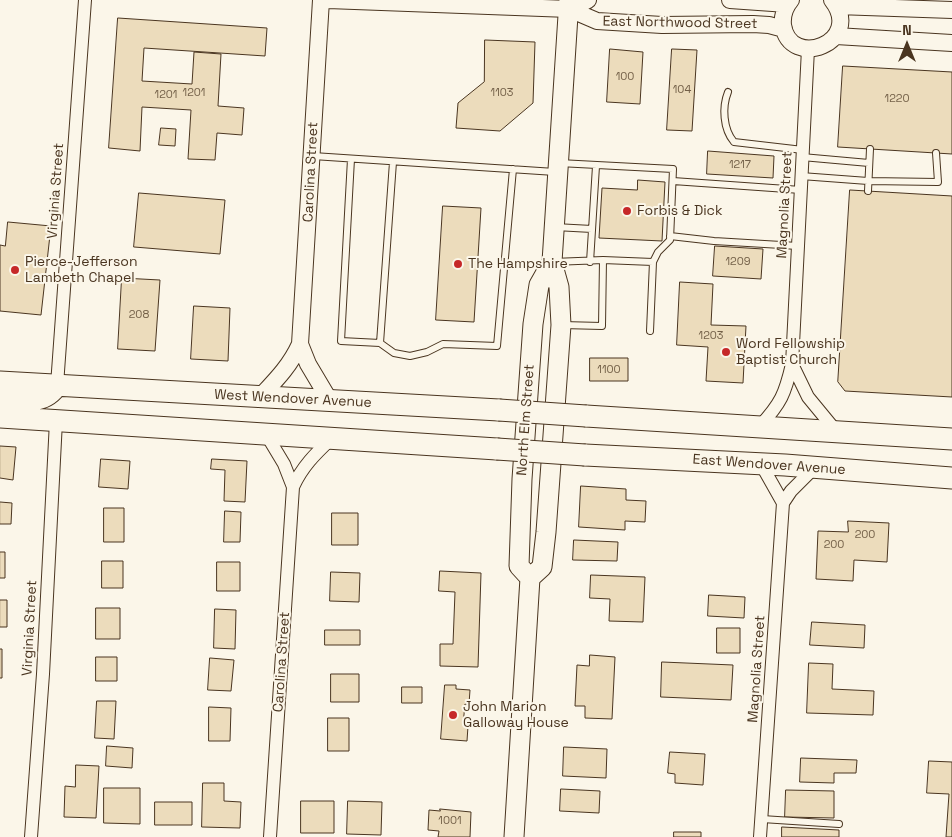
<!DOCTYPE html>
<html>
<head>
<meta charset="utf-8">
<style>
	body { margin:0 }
	#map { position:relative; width:952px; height:837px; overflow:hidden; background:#fbf6e9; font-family:"Space Grotesk",sans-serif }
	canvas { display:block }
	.north { position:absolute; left:882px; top:20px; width:50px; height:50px; -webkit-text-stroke:4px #fbf6e9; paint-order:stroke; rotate:0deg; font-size:14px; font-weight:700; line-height:20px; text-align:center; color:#4a3520 }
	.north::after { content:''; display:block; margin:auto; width:18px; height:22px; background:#4a3520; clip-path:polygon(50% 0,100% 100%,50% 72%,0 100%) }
</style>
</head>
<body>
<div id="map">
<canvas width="952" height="837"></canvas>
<div class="north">N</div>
</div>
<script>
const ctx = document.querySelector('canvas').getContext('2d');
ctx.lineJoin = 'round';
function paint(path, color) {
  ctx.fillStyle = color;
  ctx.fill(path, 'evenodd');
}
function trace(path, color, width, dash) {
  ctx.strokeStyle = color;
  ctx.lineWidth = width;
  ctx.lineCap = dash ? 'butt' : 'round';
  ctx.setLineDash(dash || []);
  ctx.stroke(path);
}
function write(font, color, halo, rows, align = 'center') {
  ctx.font = font + ' "Space Grotesk",sans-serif';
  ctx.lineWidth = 4;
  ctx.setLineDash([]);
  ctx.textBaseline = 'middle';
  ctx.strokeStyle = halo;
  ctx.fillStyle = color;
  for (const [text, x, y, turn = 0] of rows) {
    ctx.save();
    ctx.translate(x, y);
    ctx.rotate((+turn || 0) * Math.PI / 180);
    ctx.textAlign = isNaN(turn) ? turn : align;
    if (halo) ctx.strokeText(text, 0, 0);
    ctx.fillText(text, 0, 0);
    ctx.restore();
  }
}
const building = new Path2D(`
	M118,18L267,28L265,56L144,48L142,81L192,84L194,52L221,54L218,106L244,108L242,135L217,133L215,160L188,159L191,110L142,107L140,151L109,148Z
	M485,40L535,42L533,103L500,131L456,128L458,103L484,82Z
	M610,49L643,52L640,104L607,102Z
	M672,49L697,50L692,131L667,130Z
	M843,66L952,72V154L838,147Z
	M161,128L176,129L175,146L159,145Z
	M708,151L774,156L773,178L707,174Z
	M638,180L665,182L662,241L599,238L602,188L637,190Z
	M850,190L952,196V397L845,391L838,382Z
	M139,193L225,200L220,254L134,247Z
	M443,206L481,208L474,322L436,320Z
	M8,222L51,226L41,315L0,311V245L5,246Z
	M715,246L763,249L761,279L713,276Z
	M122,278L160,280L155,351L118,349Z
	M680,282L713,284L711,325L746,326L743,383L706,381L708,347L677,345Z
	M194,306L230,308L228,361L191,359Z
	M590,358H628V381H590Z
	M0,446L16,447L13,480L0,478Z
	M101,459L130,461L128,489L99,487Z
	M212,459L247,461L245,502L224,501L225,470L211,469Z
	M581,486L626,489V500L646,501L645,522L625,521V530L579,527Z
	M0,502L12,503L11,524H0Z
	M104,508H124V542H104Z
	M225,511L241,512L240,542H224Z
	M332,513H358V545H332Z
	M848,521L889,523L887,562L854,560L853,581L816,579L818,531L848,532Z
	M574,540L618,542L617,561L573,560Z
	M0,552H5V578H0Z
	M102,561H123V588H102Z
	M217,562H240V591H217Z
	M440,571L481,573L478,667L440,666V644H453L455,592L439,591Z
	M331,572L360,573L359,602L330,601Z
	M591,575L645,577L643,622L609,621L610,599L590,598Z
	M709,595L745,597L744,618L708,616Z
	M0,600H7V627H0Z
	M96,608H120V639H96Z
	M215,609L236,610L235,649L214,648Z
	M812,622L865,625L864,648L810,645Z
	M717,628H740V653H717Z
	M325,630H360V645H325Z
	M0,649H2V678H0Z
	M590,655L615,657L612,719L585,718V706H575L577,665L589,666Z
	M96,657H117V681H96Z
	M210,658L234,660L231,691L208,690Z
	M662,662L733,665L731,700L661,697Z
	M809,663L833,664L832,689L874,691L873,715L807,713Z
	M331,674H359V702H331Z
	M445,685H456V689L470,690L469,704H465L463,725L468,726L467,741L441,739Z
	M402,687H422V703H402Z
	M97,701H116L114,739L95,738Z
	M209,707L231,708L230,741H209Z
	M328,718H349V751H328Z
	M107,746L133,748L132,768L106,766Z
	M564,747L607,749L606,778L563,776Z
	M670,752L705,754L703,785L675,783V774L668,773Z
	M801,758L857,760L856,773H834V783L800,782Z
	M929,761L952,762V837H946L949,794L927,793Z
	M76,765L99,766L96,818L64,817L65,786L75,787Z
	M203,783H224V801L241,802L240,828L202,827Z
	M104,788H140V824L104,823Z
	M561,789L600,791L599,813L560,811Z
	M786,790L834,791V818L785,817Z
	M301,801H334V833H301Z
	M348,801L382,802L381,835L347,834Z
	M155,802H192V825H155Z
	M440,809L471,812L470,837H438L439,831L428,830L429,810L440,811Z
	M782,827L839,830V837H782Z
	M674,832H701V837H674Z`);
const service = new Path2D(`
	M728,92C722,107 723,129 734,142L803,150
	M313,156L555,172
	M802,157L869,163
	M351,159L341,341L380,343L393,162
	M801,176L868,181L938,182L936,153
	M673,181L801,190
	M868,191L870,149
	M555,227L592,229
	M670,236L714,241L798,246
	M553,262L603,260L653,262L658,252L670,240L673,169L559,163
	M590,262L596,166
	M562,325L602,326L603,260
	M650,331L653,262
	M380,343L394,353L410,356L427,352L443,344L497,346L513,169
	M762,819L839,824`);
const minor = new Path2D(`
	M792,364L808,397L836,431
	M57,385L85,0
	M760,426C781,403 785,394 792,364L808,49
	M266,434L284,464L293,487
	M761,464L783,503
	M31,837L43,674L56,421
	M270,837L293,487C302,467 315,454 331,439
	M760,837L783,503L791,491L814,468`);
const tertiary = new Path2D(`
	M328,0L569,9L597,21L662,25L753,24L769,25L784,29
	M730,0L787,4
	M791,0C785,7 782,15 783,25C790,71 865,42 832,0
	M837,6L952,10
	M569,9L588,0
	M836,36L952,43
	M300,344L308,364L330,401
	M260,397C276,380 290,366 300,344L321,0`);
const secondary = new Path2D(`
	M530,578L519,566L522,479L533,324L539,285L552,262
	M514,837L530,578L542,567L546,532L561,325L559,287L552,262L569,0`);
const trunk = new Path2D(`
	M0,382L499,410
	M0,398C21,399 44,406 57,385
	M586,416L952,439
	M0,417L497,449
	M585,455L785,465L952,478`);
const trunkBridge = new Path2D(`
	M499,410L586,416
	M497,449L585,455`);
const markers = [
	[627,211,5,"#c62828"],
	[458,264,5,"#c62828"],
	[15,270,5,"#c62828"],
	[726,352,5,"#c62828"],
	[453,715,5,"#c62828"]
];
const numberNames = [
	["100",625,77],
	["104",682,90],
	["1201",194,93],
	["1103",502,93],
	["1201",166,95],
	["1220",897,99],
	["1217",740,165],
	["1209",738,262],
	["208",139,315],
	["1203",711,336],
	["1100",609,370],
	["200",865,535],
	["200",834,545],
	["1001",450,821]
];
const streetNames = [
	["East Northwood Street",680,23,1],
	["Carolina Street",311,172,-87],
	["Virginia Street",56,191,-86],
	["Magnolia Street",785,205,-87],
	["West Wendover Avenue",293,399,3],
	["North Elm Street",526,420,-86],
	["East Wendover Avenue",769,465,4],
	["Virginia Street",30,628,-87],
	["Carolina Street",282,662,-86],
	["Magnolia Street",757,669,-86]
];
const poiNames = [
	["Forbis & Dick",637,211],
	["Pierce-Jefferson",25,262],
	["Lambeth Chapel",25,278],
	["The Hampshire",468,264],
	["Word Fellowship",736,344],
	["Baptist Church",736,360],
	["John Marion",463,707],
	["Galloway House",463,723]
];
paint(building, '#ecdcbc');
trace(building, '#4a3520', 1);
trace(service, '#4a3520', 8);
trace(minor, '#4a3520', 14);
trace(tertiary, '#4a3520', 18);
trace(secondary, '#4a3520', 21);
trace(trunk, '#4a3520', 23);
trace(service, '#fbf6e9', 6);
trace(minor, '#fbf6e9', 12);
trace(tertiary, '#fbf6e9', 16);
trace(secondary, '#fbf6e9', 19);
trace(trunk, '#fbf6e9', 21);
trace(trunkBridge, '#4a3520', 23, []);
trace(trunkBridge, '#fbf6e9', 21);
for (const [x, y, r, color] of markers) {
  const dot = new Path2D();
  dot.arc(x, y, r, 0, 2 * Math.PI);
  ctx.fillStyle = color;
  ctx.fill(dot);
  trace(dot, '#fbf6e9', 2);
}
write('11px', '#725f47', null, numberNames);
write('14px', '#4a3520', '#fbf6e9', streetNames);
write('14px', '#4a3520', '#fbf6e9', poiNames, 'left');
</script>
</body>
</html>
